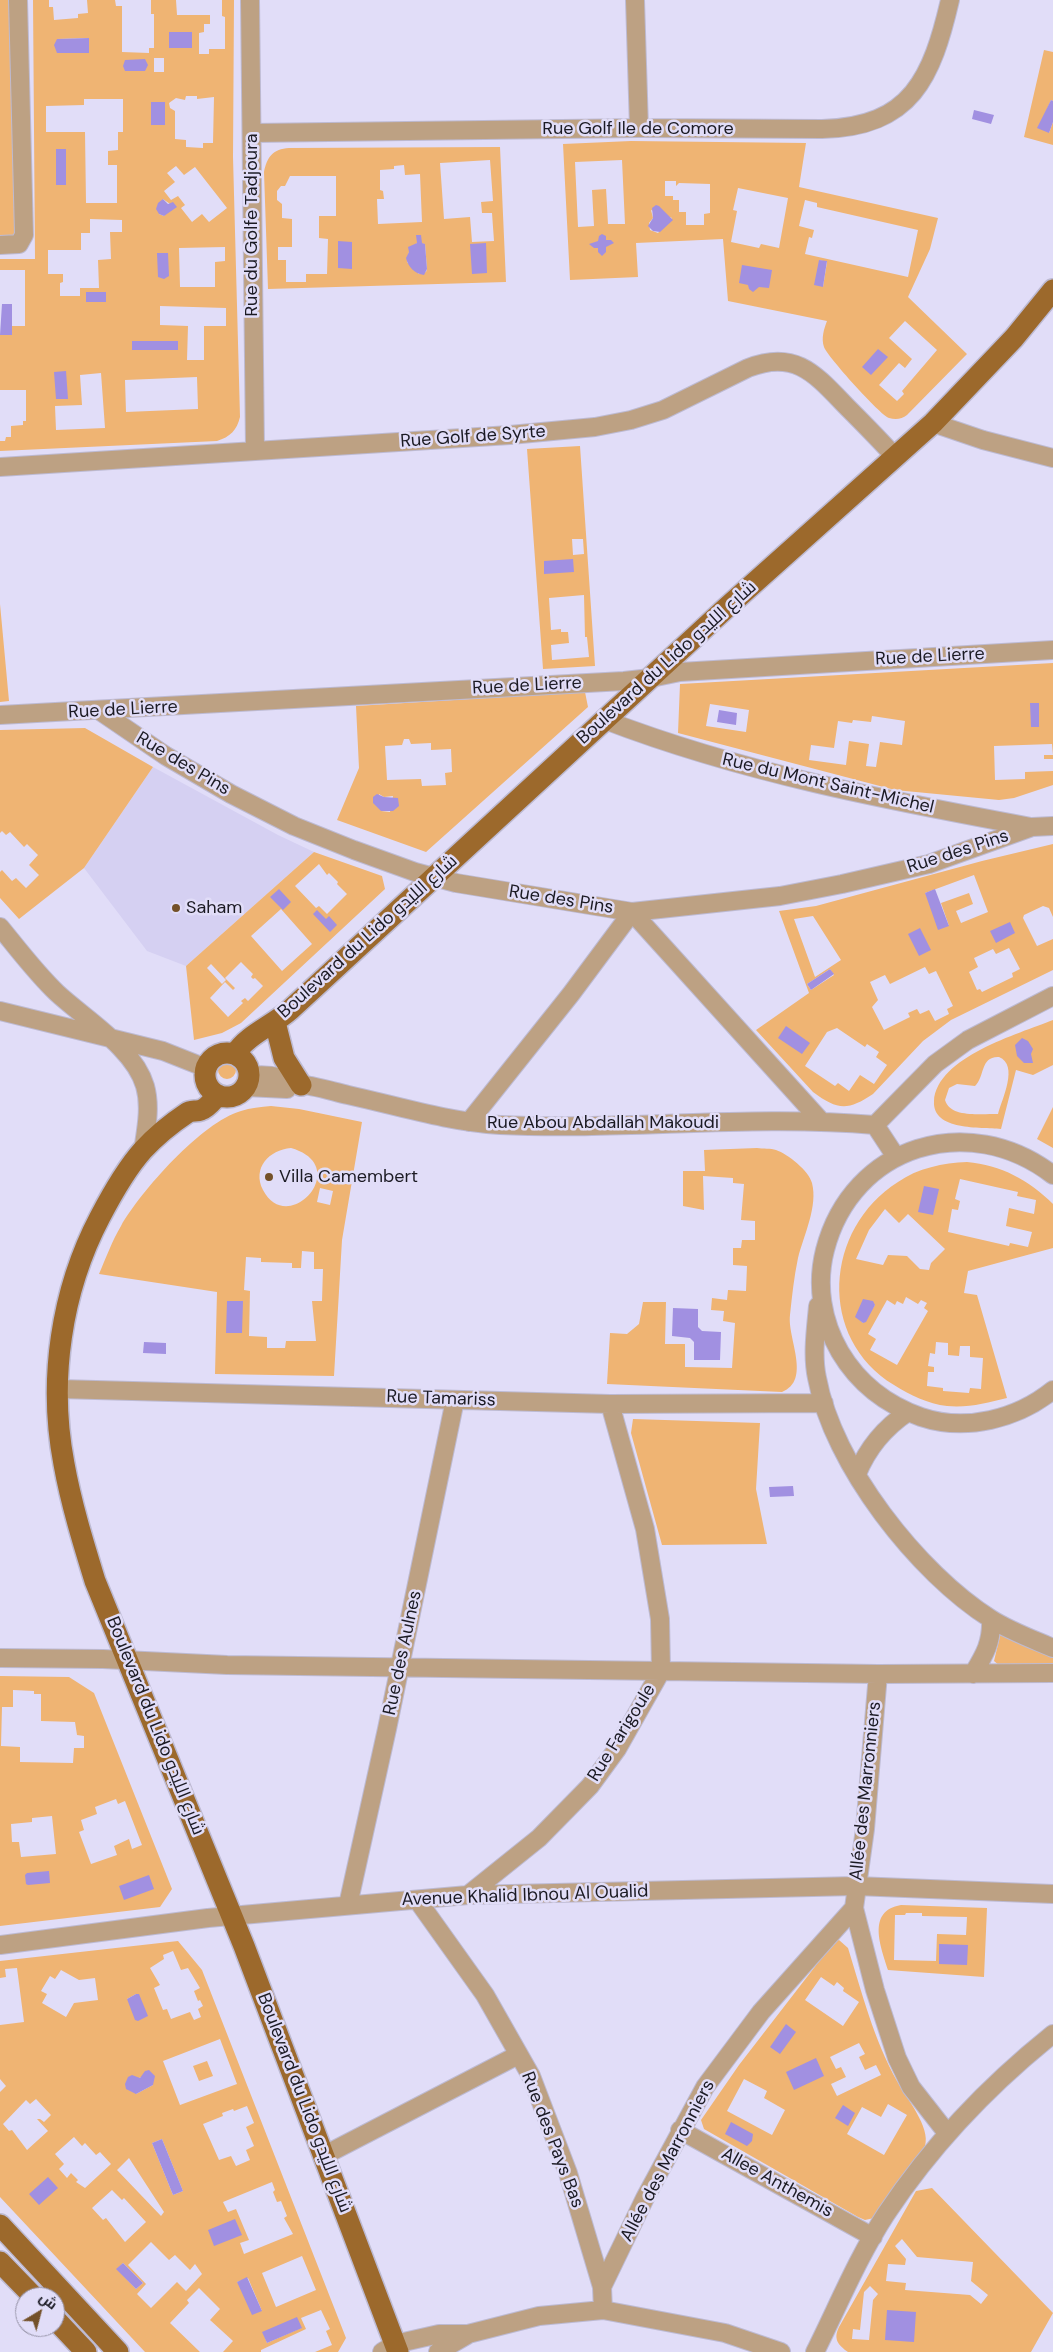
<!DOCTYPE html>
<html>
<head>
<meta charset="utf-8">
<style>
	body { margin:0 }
	#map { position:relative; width:1053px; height:2352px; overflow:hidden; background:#e1ddf8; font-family:"DM Sans",Cairo,sans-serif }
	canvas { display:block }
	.north { position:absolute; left:15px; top:2287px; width:50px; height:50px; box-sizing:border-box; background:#e1ddf8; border:1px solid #928fa3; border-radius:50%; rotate:37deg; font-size:14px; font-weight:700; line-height:20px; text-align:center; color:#1b1a23 }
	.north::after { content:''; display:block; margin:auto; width:18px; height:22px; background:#745129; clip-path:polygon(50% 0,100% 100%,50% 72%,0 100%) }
</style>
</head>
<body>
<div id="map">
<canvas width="1053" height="2352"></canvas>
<div class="north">ش</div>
</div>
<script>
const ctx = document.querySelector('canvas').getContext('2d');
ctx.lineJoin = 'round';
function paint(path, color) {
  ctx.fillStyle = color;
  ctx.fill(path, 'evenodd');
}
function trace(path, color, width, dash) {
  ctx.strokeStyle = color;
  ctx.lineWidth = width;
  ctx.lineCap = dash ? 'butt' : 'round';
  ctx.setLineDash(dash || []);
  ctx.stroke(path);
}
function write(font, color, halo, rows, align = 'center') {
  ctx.font = font + ' "DM Sans",Cairo,sans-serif';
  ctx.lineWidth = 5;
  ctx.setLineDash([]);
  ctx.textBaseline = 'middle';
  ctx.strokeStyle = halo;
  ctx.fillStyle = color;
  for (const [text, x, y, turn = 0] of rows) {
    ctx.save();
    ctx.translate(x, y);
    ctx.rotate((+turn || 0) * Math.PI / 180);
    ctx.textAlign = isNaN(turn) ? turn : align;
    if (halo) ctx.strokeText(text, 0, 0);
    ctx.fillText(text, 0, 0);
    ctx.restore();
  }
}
const built = new Path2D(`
	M153,767L278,835L314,852L186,966L147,951L84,868Z`);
const green = new Path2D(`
	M0,0H12L15,235L11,238L0,239Z
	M33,0H49V7H53L54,20L78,18V14L88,13L87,0H115L116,6H122V52L149,53V48H154V14H151V0H176L177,15H210V24H204V32L199,33V54H209V49H225V17L222,16V0H234L233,157L240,417C237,430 230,437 217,441L0,451V441H5L6,437H11V426L23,425V421H26V390H0V335H12V326H25V270H0V259H35ZM57,39L89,38V52L57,53ZM154,58H164V72H154ZM126,62L145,69V71H125ZM186,96H197V99L214,97L213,143H203V148L186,147V140L175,139V111L170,108L169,103L176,98L185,100ZM84,99H123V132H118V150L108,151V165H117V203H86L85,132H46V106L84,105ZM56,149L66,150V185H56ZM176,166L184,175L195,167L227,208L209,222L202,214L192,222L181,208L185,205L178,196L171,200L164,191L175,182L167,173ZM163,199L170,204L164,216L159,214ZM90,219L122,220V232H110L111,259L98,260L99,288H80V296H60V283L63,282V274H48V250H81V233H90ZM225,247V261L215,262V287H180L179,248ZM160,306L226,308V326H204V360H187L188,326L160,325ZM101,373L105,428L56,430L55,406L82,405L80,375ZM197,377L198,409L126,412L125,380Z
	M1044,50L1053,52V101L1051,100L1045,114L1049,133L1053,122V145L1024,137Z
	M631,141L806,143L799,187L938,218L930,249L908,297L967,354L907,415C902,419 896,420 889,418C880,415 827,356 824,347C821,338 824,329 827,321L728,301L723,239L636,243L638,277L570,280L563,144ZM622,160L625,224H608L606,189L592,190L594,226L578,227L575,162ZM665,181H676V186L679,183L710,184V213L704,214V225H686V212H679V200H673V196H665ZM738,188L788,198L779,248L761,244L759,248L731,242L737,211L733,210ZM805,200L817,203V207L918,230L908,277L805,254L809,237L812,238L814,230L799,226ZM651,210L672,218L658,233L650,230L649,223L653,218ZM819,260L827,262L823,287ZM905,321L937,350L902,391L904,394L897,401L879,385L899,363L905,368L912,359L889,338Z
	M500,147L506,282L268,289L264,172C267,157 273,149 289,148ZM490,160L493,201L481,202L482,213H492L494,241L472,242L470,217L444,219L440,163ZM404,165L405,175L420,174L422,222L378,224L377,199H384L383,191L380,190V170L394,169V166ZM290,176H336V216H319V238L328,239L327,274H306V282H286V260H278V247H292V219L282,218V204L277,200V191L281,186H285ZM417,243L425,244L427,269L426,272L419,274L407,262L409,252Z
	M580,446L595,666L543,669L527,449ZM572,539H583L584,554L573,555ZM584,595L585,637H587L589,657L552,660L551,645L569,643L568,632H561V629L551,630L549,598Z
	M0,604L9,701L0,702Z
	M1053,663V765V759H1044V755H1053L1052,744L994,746L995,780L1025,779V772L1053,771V785L1014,798L999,800L895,790L678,733L680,684ZM710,704L749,710L746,732L706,726ZM872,716L905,721L902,745L880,742L876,767L866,766L869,744L849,741L846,765L809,760L811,745L834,748L838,721L852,723L853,720L871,722Z
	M585,692L588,707L426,852L337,820L359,768L356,706ZM404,739H409L411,744L431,743V750L451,749L452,772L445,773L446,785L422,786L421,779L387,780L385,746L402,745ZM379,794L384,797L393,796L390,812L381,811Z
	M85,728L153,767L84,868L19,919L0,898V872L2,870L12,881L16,878L26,888L39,875L29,865L38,855L27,844L24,847L10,832L6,835L2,831L0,833V730Z
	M1053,844V917L1049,908L1043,906L1024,915L1023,918L1037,946L1053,939V970L951,1020L923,1041L873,1094C848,1111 837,1110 813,1092L756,1030L809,993L779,911L816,906L982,861ZM974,875L988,912L961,923L956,911L973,904L969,893L941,903L949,926L925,893ZM813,916L841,960L815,977L794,919ZM1009,948L1020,969L1012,973L1013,977L982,992L980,989L977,990L969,972L978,967L974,958L993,949L996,954ZM925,967L929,974L936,971L953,1006L947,1009L949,1014L935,1021L929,1010L920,1014L917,1009L908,1013L910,1017L884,1030L872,1007L878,1000L870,982L885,975L890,984ZM830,969L834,975L811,990L807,984ZM837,1028L865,1047L867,1044L879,1052L876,1057L887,1065L874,1084L860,1075L849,1091L838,1083L835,1086L805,1066L827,1032Z
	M314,852L382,876L385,889L241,1023L222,1033L194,1040L186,966ZM319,864L327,875L329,873L338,882L337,884L347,894L327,914L319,906L316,908L295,886ZM281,909L312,944L282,971L251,936ZM241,962L253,974L251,977L253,979L255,978L263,986L248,1001L245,998L241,1001L243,1003L228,1017L210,998L225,982L233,990L235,988L225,978ZM211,964L226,980L222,984L207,968Z
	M1053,1020V1065L1033,1075L1016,1070L1001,1129C981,1127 932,1131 934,1101C937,1057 1018,1034 1053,1020ZM999,1057C1019,1065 1002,1099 998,1114C982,1113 951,1119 945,1100L949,1088L957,1084L975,1086C985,1077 980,1056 999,1057Z
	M218 1070a9 9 0 1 1 18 0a9 9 0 1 1-18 0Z
	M271,1106L299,1109L362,1122L342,1240L334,1376L215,1374L217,1292L99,1274C106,1258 112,1241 121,1226C141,1191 202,1122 241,1111C250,1108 261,1107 271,1106ZM291,1148C354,1166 288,1238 263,1190C252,1168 269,1150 291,1148ZM320,1188L333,1191L330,1205L317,1202ZM302,1251L314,1252V1269H323L322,1301H312L316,1341H286L285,1348H267V1337L249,1336L250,1291L244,1290L246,1257L261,1258V1262L292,1263V1268H301Z
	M1053,1107V1148L1037,1139Z
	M757,1148C763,1149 771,1148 776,1150C788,1154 809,1171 812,1183C818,1206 804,1235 798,1258C794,1277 792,1296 790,1315C787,1338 812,1380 782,1392L607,1384L610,1333L627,1334L639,1324L643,1302H666L665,1344H685V1367L732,1368L735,1323L723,1321L724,1311L711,1310L712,1298L727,1300L728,1290L746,1291L747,1266L733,1265V1248H741L742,1240H755V1221L741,1220L744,1184L733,1183V1178L703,1176L704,1210L683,1206V1171H705L704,1150Z
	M967,1162C1001,1165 1029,1180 1053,1204V1248L968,1271L964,1293L977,1295L1007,1398C987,1403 968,1408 947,1406C928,1404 910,1395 894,1385C817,1338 824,1229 898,1182C918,1168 943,1163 967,1162ZM960,1179L1018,1192L1017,1196L1036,1200L1034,1214L1009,1208L1006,1226L1032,1232L1028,1247L1010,1243L1009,1246L948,1232L952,1209L958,1210L960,1201L955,1199ZM885,1209L899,1223L908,1214L945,1249L931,1263L929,1270L920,1269L907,1256L888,1255L883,1265L856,1259L869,1230ZM906,1297L918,1304L921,1300L927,1303L924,1308L928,1311L897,1365L870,1350L876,1339L868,1334L887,1300L895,1305L897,1301L903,1304ZM865,1300L875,1305L863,1323L857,1317ZM936,1342L948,1343V1355L959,1356L960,1346H970V1357L983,1358L981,1389L970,1388L969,1393L943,1391V1388L927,1386L928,1372H934V1367L928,1366L930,1353L935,1354Z
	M633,1419L760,1423L756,1489L767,1544L662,1545L631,1433Z
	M1001,1632L1053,1651V1664L1000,1666L994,1661Z
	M0,1676L69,1677L94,1693L172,1889L160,1907L0,1926ZM13,1690L34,1691V1694H41V1721L75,1722L77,1735L84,1736V1748H74L73,1763L20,1762V1747L1,1746L2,1707H13ZM116,1799L118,1804L125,1801L142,1845L132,1849L129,1839L114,1846L117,1855L91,1864L79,1832L84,1830L81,1820L97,1814L95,1807ZM52,1816L56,1854L21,1857L19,1842H12L11,1824L32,1822V1818Z
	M901,1905L987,1908L984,1977L888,1970C881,1947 866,1911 901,1905ZM906,1913H922V1916L967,1917L966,1935L937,1934L936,1961L894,1960L895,1915H905Z
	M839,1940L848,1948C862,1993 874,2040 897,2081C906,2098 931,2127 925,2146L874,2218L865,2220L858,2217L704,2129L701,2120L739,2065L834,1942ZM821,1977L834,1986L837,1982L844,1988L843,1991L859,2002L843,2026L805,2000ZM859,2043L865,2054L859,2057L865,2070L876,2065L881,2075L837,2096L831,2084L846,2077L841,2067L836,2069L830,2057ZM744,2079L767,2091L764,2098L785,2110L772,2135L727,2111ZM888,2104L907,2115L884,2155L847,2134L862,2107L881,2117Z
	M178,1941L202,1970L346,2338L338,2352H315L332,2345L326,2331L330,2329L321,2310L301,2318L306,2329L261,2350V2352H223L233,2341L210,2320L220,2309L199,2288L187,2300L189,2303L170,2323L200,2352H145L0,2197V2092L6,2086L0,2079V2025L24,2022L17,1968L5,1969L6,1977L0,1978V1961ZM173,1951L181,1970L188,1968L200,1988L194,1991L198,2001L200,2000L203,2006L198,2009L201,2017L194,2020L190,2012L171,2019L167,2009L163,2010L154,1988L160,1985L150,1968L164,1959L163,1955ZM61,1970L79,1980L95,1978L98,2000L74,2003L66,2017L42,2003L47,1994L41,1991L50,1976L55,1979ZM136,1994V1995L147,2016L145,2017L127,1999ZM220,2039L237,2084L180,2105L163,2061ZM142,2077L153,2085L136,2094L139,2078ZM36,2099L51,2115L44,2122L40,2119H37L48,2131L27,2150L12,2130L9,2131L3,2124L26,2100L30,2104ZM247,2106L254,2123L246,2127L254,2146L246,2150L250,2160L236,2166L231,2156L219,2160L203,2124L223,2116L222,2113L233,2109L234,2111ZM74,2137L82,2146L85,2143L96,2155L100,2152L111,2164L85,2188L76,2182L78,2180L71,2173L67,2178L59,2169L64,2164L55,2154ZM162,2139L183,2191L173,2195L152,2143ZM129,2158L164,2212L161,2216L117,2170ZM272,2182L275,2190L273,2192L277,2202L281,2201L287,2216L284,2218L293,2234L244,2254L240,2243L249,2240L236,2209L228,2212L223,2202ZM112,2190L122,2200L124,2198L146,2222L125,2242L106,2218L103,2220L92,2208ZM151,2242L169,2260L175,2255L190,2270L195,2264L202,2274L186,2291L177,2282L151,2308L137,2294L146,2284L128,2265ZM302,2256L316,2290L276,2307L262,2273ZM123,2263L143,2283L136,2289L117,2269ZM248,2278L262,2311L237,2282ZM301,2328L267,2343L263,2332Z
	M207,2061L213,2076L199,2081L193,2066Z
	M932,2188L1053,2313L1031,2352H848C838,2345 833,2339 839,2327L916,2191ZM902,2239L917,2257L973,2262L971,2281L988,2295L981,2304L970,2295L905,2290L906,2283L886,2281L888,2264L905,2265L906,2259L895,2246ZM870,2286L878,2294L873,2300L869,2340L852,2339L853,2329L860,2330L864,2292Z`);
const water = new Path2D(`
	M169,32H192V48H169Z
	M89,38V53H57L54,45L57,39Z
	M145,59L148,65L145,71H125L123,66L125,60Z
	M1051,100L1053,101V122L1049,133L1037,128Z
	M151,102H165V125H151Z
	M974,110L994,115L991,124L972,119Z
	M56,149H66V185H56Z
	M163,199L168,204L173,202L177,207L164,216L159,214L156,209L158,203Z
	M656,205L659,206L673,220L660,232L653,231L648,226L653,218L652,208Z
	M602,234L606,236V240H611L614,243L606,247V252L602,256L598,252V248H594L589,244L598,241L599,236Z
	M416,235H421L422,243L425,244L427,269L424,275C415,274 408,267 406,258L409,252L408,247L417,243Z
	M338,241L352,242V269L338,268Z
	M486,243L487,273L472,274L470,244Z
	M157,253H168L169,276L164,279L158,277Z
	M819,260L827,261L823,287L814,285Z
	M742,265L772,270L769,288L759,287L753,292L749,289L748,285L739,283Z
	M86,292H106V302H86Z
	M2,304H12V335H0Z
	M132,341H178V350H132Z
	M878,349L888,357L871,375L862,367Z
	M66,371L68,399H56L54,372Z
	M573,559L574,572L544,574V561Z
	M1030,703H1039V727H1031Z
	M719,710L737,713L736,725L717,722Z
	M377,794L384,797L398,798L399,806L393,811H381L373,803V797Z
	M279,889L291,902L283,910L270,897Z
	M935,889L949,926L938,930L925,893Z
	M317,910L326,919L329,916L337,925L330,932L313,914Z
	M1010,922L1015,933L996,943L990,931Z
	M920,928L931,950L919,956L908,934Z
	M830,969L834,974L811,990L807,984Z
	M786,1026L810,1043L802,1054L778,1038Z
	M1022,1038L1028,1041L1033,1049L1031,1054L1033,1063H1024L1017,1056L1015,1045Z
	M924,1186L939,1189L933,1215L918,1212Z
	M863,1299L873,1301L875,1305L866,1322L863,1323L855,1317Z
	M227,1301H243L242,1333H226Z
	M673,1308L698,1309V1327L702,1331L721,1332L720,1360H694V1342L690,1338L672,1336Z
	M144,1342L166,1343V1354L143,1353Z
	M793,1486L794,1496L770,1497L769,1487Z
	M49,1871L50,1883L28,1885L26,1884L25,1875L27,1873Z
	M149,1875L154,1889L124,1900L119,1886Z
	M939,1944L968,1945L967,1965L939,1964Z
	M136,1994H139L148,2016L138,2021L135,2020L127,1999Z
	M786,2024L796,2032L780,2054L770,2047Z
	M816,2058L824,2076L794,2090L786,2072Z
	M149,2070L155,2076L153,2085L136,2094L126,2089L125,2084L128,2077L132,2075L140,2078L145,2071Z
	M843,2105L855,2113L848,2126L835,2118Z
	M731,2122L753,2134L752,2141L747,2146L725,2134Z
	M162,2139L183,2191L173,2195L152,2143Z
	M48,2177L58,2188L39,2205L29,2194Z
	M235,2219L242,2235L214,2246L208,2230Z
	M123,2263L143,2283L136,2289L116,2269Z
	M247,2277L262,2311L252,2315L237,2282Z
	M887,2310L916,2312L914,2342L885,2340Z
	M297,2317L302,2328L267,2343L262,2332Z`);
const minor = new Path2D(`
	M250,0L255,450
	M635,0L639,128
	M252,133L639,128L822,129C912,127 932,77 950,0
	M0,245L19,244L24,235L18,0
	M933,423L983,440L1053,458
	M0,467L510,435L595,427L631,420L663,410L748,368C796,349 816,375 847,407C863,423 880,440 895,457
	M100,711L166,756L231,794L294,826L354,850L415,872L456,883L632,912L780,896L842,884L929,864L1032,827L1053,826
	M0,715L624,681L651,678L680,672L1053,650
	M605,720C743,773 886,800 1031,827
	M0,927C18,949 36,973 57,993C85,1019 134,1048 145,1086C151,1107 146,1130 143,1151
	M0,1011L163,1051L206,1068
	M250,1076C266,1074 282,1076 296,1084C313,1085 331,1091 348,1095C398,1106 449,1122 500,1125C625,1131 750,1114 875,1125L896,1157
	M246,1087L287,1089
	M469,1122L571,994L632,912L820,1120
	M875,1125L935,1064L968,1040L1053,996
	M1053,1175C969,1110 852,1145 825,1250C816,1285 822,1321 840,1352C859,1384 887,1405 921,1417C966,1432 1017,1419 1053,1390
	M818,1306C816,1329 812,1355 817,1378C833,1465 918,1573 991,1619C1010,1631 1032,1639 1053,1648
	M59,1389L610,1404L824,1403
	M857,1474C868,1447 884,1428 908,1412
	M0,1658L103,1659L227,1665L878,1674L1053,1673
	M878,1674L865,1829L854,1908L875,1990L897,2058L911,2087L947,2133
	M973,1674C985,1654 992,1642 991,1619
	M468,1895L539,1838L590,1786L617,1749L661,1671L660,1619L645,1529L610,1404
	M418,1901L485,1995L531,2076L568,2173L602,2287
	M348,1905L387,1729L455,1400
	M0,1945L208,1918L468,1895L856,1886L1053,1894
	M680,2130L873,2237
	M323,2156L518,2055
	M603,2310L602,2287L645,2198L705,2087L761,2012L854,1908
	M382,2352L395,2344L439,2334H468L539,2316L603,2310L725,2333L781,2352
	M438,2352L467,2335
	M815,2352C838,2306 858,2257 886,2214C932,2145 988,2086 1053,2034`);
const major = new Path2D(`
	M275,1022L284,1058L301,1085
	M205 1075a22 22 0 1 1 44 0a22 22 0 1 1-44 0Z
	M235,1054C248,1034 272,1026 290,1010L725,609L933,423L1014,338L1053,290
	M218,1095C213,1100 208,1108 201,1110C196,1112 191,1110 187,1113C172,1123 155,1137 143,1150C126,1169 112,1194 100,1217C61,1291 48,1381 64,1464C71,1503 83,1542 95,1581L244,1946L398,2352
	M0,2225L118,2352
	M0,2262L34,2297
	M55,2319L86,2352`);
const markers = [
	[176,908,5,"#745129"],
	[269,1177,5,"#745129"]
];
const streetNames = [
	["Rue Golf Ile de Comore",638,129],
	["Rue du Golfe Tadjoura",252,225,-90],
	["Rue Golf de Syrte",473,437,-4],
	["Rue de Lierre",930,657,-3],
	["Boulevard du Lido شارع الليدو",667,663,-42],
	["Rue de Lierre",527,686,-3],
	["Rue de Lierre",123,710,-3],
	["Rue des Pins",183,764,31],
	["Rue du Mont Saint-Michel",828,784,13],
	["Rue des Pins",958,852,-18],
	["Rue des Pins",561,900,9],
	["Boulevard du Lido شارع الليدو",368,937,-42],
	["Rue Abou Abdallah Makoudi",603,1123],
	["Rue Tamariss",441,1399,2],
	["Rue des Aulnes",403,1653,-78],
	["Boulevard du Lido شارع الليدو",155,1726,68],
	["Rue Farigoule",622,1733,-58],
	["Allée des Marronniers",866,1791,-84],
	["Avenue Khalid Ibnou Al Oualid",525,1896,-2],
	["Boulevard du Lido شارع الليدو",304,2103,69],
	["Rue des Pays Bas",552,2140,69],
	["Allée des Marronniers",668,2161,-62],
	["Allee Anthemis",777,2183,29]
];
const poiNames = [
	["Saham",186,908],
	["Villa Camembert",279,1177]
];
paint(built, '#d5d0f2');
paint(green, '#efb473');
paint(water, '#a190e1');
trace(minor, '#bdbad2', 20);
trace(major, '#bdbad2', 24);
trace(minor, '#bda183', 18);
trace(major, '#9c692c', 21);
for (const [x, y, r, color] of markers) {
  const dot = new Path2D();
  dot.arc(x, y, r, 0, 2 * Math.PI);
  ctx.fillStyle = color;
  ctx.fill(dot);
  trace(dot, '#e1ddf8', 2);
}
write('18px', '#1b1a23', '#e1ddf8', streetNames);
write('18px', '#1b1a23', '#e1ddf8', poiNames, 'left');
</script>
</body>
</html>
